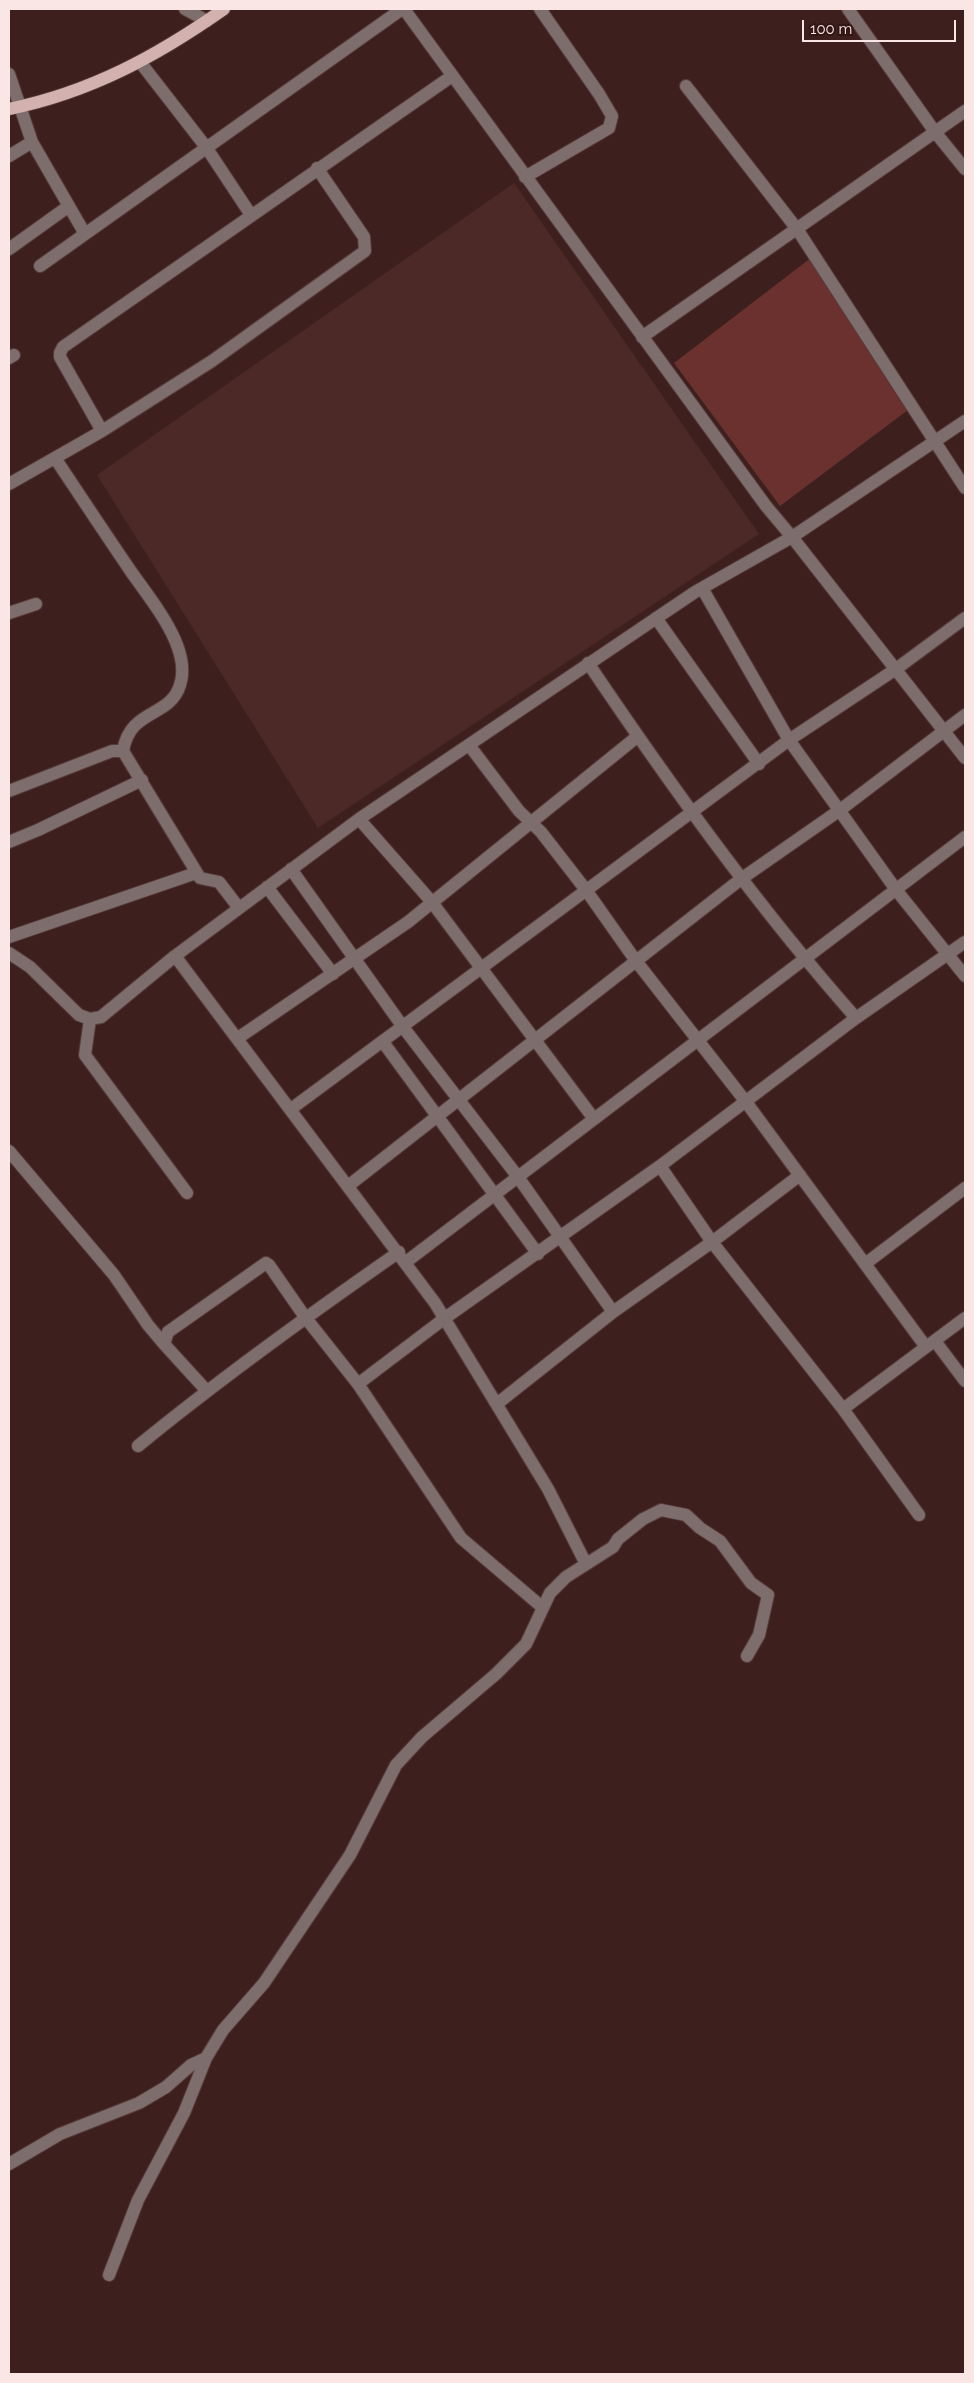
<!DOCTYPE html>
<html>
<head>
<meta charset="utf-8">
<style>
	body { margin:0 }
	#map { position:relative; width:974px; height:2383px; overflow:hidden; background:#3d201e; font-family:Raleway,sans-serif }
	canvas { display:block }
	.frame { position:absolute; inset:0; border:10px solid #fae6e4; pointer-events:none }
	.scale { position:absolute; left:802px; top:20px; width:154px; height:22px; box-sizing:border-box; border:2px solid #fae6e4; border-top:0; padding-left:6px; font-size:15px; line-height:18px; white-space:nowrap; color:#fae6e4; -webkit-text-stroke:4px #321715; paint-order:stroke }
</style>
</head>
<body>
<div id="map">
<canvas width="974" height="2383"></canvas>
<div class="frame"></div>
<div class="scale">100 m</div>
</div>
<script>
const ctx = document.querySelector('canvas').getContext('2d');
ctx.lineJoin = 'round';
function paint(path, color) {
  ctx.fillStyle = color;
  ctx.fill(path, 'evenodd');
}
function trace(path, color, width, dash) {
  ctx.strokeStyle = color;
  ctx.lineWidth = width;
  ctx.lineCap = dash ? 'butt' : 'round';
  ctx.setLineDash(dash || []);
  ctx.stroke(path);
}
const built = new Path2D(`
	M514,183L759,534L318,828L97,475Z`);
const green = new Path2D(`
	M812,257L916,404L780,506L674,363Z`);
const minor = new Path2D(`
	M185,9L207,21
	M404,9L766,506L792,537L965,758
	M848,9L935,132L965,169
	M140,62L206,147L251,215
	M9,74L32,142L85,234
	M686,86L797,229L965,488
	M9,156L32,142
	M525,177L609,128L612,116L599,94L540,9
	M9,249L69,206
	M40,266L402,9
	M642,337L965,111
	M9,358L14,355
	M102,431L60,357V353L63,347L452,76
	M55,458C81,497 106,535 132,573C147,594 165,617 175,640C181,654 185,670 180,685C170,718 130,708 123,751L200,878L219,882L239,908
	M9,484L102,431L212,361L365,251L364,237L317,168
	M702,588L789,740L897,891L965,976
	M9,613L36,604
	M656,618L759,764
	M588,663C671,786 758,907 856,1018
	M469,745L519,811L541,832L586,890L636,961L746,1102L926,1347
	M9,791L112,751H123
	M359,819L431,901L594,1119
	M9,842L38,830L142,780
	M291,869L403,1027L518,1177L613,1312
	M267,887L333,974
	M9,937L196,873
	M9,953L30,967L79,1015L90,1019L101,1017L175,956L359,819L695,592L792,537L965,421
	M175,956L435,1303L548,1489L586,1564
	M90,1019L85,1055L187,1193
	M238,1038L408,922L638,736
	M383,1042L538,1254
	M291,1109L789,740L896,669L965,618
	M9,1151L114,1275L148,1325L164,1344
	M660,1166L712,1242L843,1409L919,1515
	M348,1186L741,879L840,810L965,715
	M406,1262L965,837
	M865,1264L965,1188
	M935,1341L965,1381
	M358,1384L445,1318L660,1166L856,1018L965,942
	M206,1390L164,1344L168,1332L266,1263L269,1265L305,1317L358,1384L461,1538L542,1607
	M498,1403L613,1312L712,1242L800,1175
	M843,1409L965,1318
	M138,1446C222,1377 310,1314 399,1252
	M9,2164L60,2134L139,2103L166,2087L191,2065L206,2058
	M109,2275L138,2200L184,2113L206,2058L223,2030L264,1983L350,1855L396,1765L422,1737L496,1674L526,1644L550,1593L566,1577L613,1547L618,1539L643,1519L661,1510L686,1515L700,1528L720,1541L751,1583L768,1595L759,1635L747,1656`);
const major = new Path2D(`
	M9,109C91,92 157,56 224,9`);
paint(built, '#4c2826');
paint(green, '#6a312e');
trace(minor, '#573c3a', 14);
trace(major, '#573c3a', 14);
trace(minor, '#7d6d6c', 12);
trace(major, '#d2b1ae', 12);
</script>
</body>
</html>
